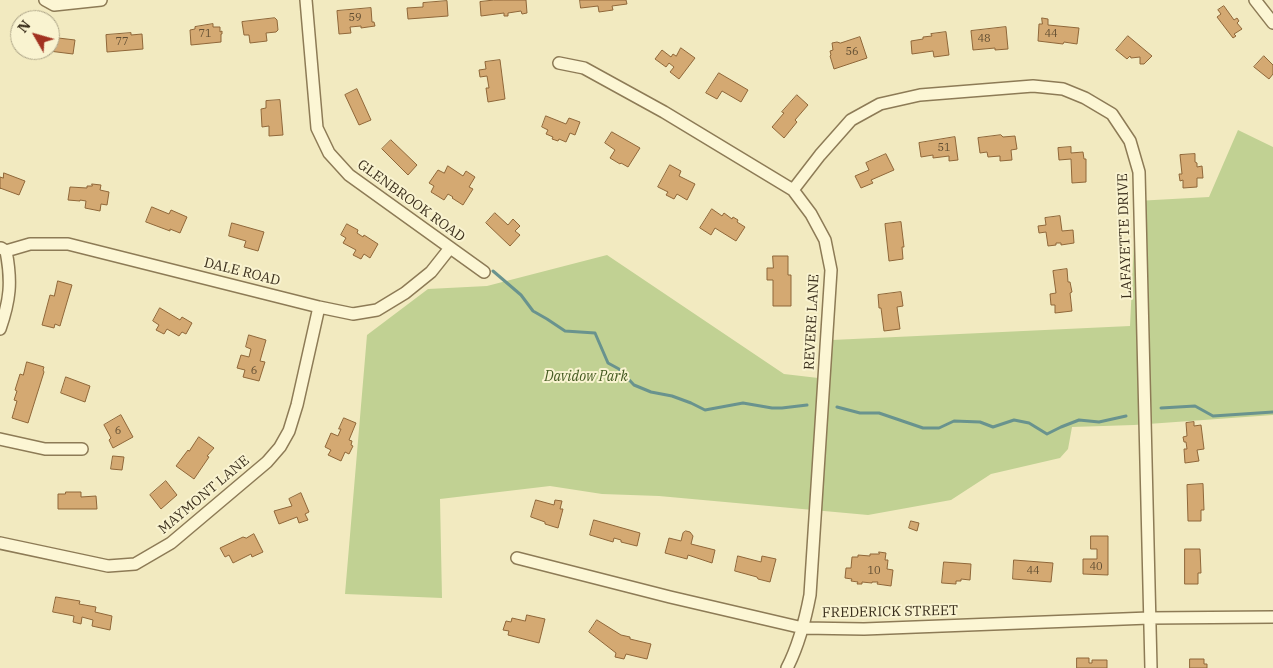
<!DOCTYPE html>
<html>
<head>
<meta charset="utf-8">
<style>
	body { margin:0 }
	#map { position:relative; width:1273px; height:668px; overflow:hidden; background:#f2eac0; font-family:"IBM Plex Serif",serif }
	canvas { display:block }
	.north { position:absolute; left:10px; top:10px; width:50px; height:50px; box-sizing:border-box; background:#f9f3d0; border:1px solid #ada588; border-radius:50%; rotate:308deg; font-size:14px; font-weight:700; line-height:20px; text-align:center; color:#3b2f1c }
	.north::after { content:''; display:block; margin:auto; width:18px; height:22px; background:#a23220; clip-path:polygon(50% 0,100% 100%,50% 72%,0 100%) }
</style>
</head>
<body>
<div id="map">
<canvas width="1273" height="668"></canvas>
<div class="north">N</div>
</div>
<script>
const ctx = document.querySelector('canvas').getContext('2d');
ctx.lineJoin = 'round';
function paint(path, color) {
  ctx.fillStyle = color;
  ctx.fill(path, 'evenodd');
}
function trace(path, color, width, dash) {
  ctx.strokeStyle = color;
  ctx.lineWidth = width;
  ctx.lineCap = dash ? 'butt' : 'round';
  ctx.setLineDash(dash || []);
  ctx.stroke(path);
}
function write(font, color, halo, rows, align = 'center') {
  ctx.font = font + ' "IBM Plex Serif",serif';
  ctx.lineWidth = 4;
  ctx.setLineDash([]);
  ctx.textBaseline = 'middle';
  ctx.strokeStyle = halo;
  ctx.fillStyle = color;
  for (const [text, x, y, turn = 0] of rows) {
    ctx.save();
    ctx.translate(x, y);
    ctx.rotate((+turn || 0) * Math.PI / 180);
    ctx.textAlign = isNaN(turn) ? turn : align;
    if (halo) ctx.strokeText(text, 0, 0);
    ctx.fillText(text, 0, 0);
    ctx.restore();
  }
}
const green = new Path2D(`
	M1238,130L1273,147V415L1134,425L1072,427L1068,449L1060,458L991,474L951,500L868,515L659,496L602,494L550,486L440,499L442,598L345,594L367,335L428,289L487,286L607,255L784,374L827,379L832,340L1130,326L1136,201L1209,197Z`);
const stream = new Path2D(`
	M493,271L521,295L533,311L547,319L565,331L595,333L608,363L619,369L634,385L651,392L672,396L691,403L705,410L743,403L772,408H782L807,405
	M837,407L860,413H879L923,428H939L954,421L980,422L993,427L1014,420L1029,423L1047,434L1061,427L1079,420L1099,422L1126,416
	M1161,408L1195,406L1213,416L1273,412`);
const building = new Path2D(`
	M494,0H526L527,13L522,14L521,11L508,13V16H504V13L481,16L480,2Z
	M580,0H626L627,4L612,6L613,10L599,12L598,6L581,8Z
	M447,1L448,16L408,19L407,8L423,7V3Z
	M1224,6L1234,20L1237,18L1239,21L1237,23L1242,29L1234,34L1236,36L1233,38L1217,17L1221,14L1218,10Z
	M371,8L372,22H374L375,26L361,28V26L350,27L351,33L339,34L337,11Z
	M275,18L277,20L278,30L276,32L266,33L267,41L250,43L249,35H244L242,22Z
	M1042,18L1048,19V25L1079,28L1077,44L1064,42L1063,44L1038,41L1039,24H1042Z
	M213,24V27H220V32L222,31V34H221V42L191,45L190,30L195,29V27Z
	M1006,27L1008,49L995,50V48L973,50L971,31Z
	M946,32L949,55L934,57L933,51L912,54L911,41L923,39V37L932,36L931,34Z
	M131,33V35L142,34L143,49L107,52L106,35Z
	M1128,36L1152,56L1144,64H1140V57L1131,58L1130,56L1127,59L1116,50Z
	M50,37L75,40L73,54L41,50H50Z
	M860,37L867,58L834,69L830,56L831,55L830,51L833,50L832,43L837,42L840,43Z
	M681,48L695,58L679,79L670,72L674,67L669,63L666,67L655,59L662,50L671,57L673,54L676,56Z
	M1264,56L1273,65V74L1269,79L1254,67Z
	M500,60L505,99L488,102L486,88H489L487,76L480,77L479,70L486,69L485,62Z
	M719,73L748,90L741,102L722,91L717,99L706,93Z
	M357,89L371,120L359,125L345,95Z
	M797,95L808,105L795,120L797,122L784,138L772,127L784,113L782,112Z
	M280,100L283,135L269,136V126L262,127L261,109L266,108V101Z
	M546,116L566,124L569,118L580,122L575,135L570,133L566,142L559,139L558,141L552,139L553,137L546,134L548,130L542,127Z
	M612,132L640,148L628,167L621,163L620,164L610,158L615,150L605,143Z
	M1001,135L1003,137L1015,136L1017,149L1011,150L1012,160L1000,161V156L988,157L987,152L980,153L978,138Z
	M955,137L958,160L949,161V156L933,158V155L921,157L919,143Z
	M391,140L417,165L408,175L382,149Z
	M1071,147V153L1083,152L1084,159H1086V182L1072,183L1071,159L1059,160L1058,148Z
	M886,154L894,170L871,180L873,183L861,188L855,176L869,170L866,163Z
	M1195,154V162L1197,163V167L1202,166L1203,178H1197V187L1183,188V180L1180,181L1179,174H1182L1180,155Z
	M670,165L681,171L679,176L695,184L687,200L677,194L674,199L666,195L668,192L658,187Z
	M448,166L463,176L466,171L475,177L469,187L473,189L463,205L452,198L453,197L448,194L444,200L431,192L434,186L429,183L438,170L444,173Z
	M4,173L25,181L19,195L0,188V189V177L3,178Z
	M92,184L101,185L100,190L109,192L107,205L101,204L100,211L85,208L86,201L80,200V201L68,200L70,187L87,188V186H92Z
	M152,207L169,214L171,210L187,217L180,233L170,229V231L146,222Z
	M712,209L722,216L724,213L732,219L733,217L738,220L737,222L745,227L736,241L715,228L711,235L700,228Z
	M495,213L508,225L513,219L520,226L515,231L520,235L510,246L486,223Z
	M1060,216L1062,231L1073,230L1074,243L1061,245V243H1056V245L1048,246L1046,232L1039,233L1038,226L1046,225L1045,218Z
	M901,222L904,247H902L903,259L889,261L885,224Z
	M232,223L264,232L258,251L244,247L246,241L229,236Z
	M347,224L358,230L357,233L363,237L364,235L378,244L370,258L364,254L361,259L353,255L356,250L343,243L346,238L341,235Z
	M773,256H788V275H791V306H773V280H767V268H773Z
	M1067,269L1068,282H1070L1072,292L1070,293L1072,311L1055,313V305H1051L1050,294L1056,293L1053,271Z
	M58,281L72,285L60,326L55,324L54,328L42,325L50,295L54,296Z
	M901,292L903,306L897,307L900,329L884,331L881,308H879L878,295Z
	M160,308L180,320L182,317L192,323L186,334L182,332L179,336L167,329L164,334L156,330L159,325L153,321Z
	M249,335L266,340L260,361L265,362L259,381L243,377L245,370L237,368L241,355L249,357L251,349L246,347Z
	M27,362L44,367L43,370L44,372L28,423L12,418L17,401L14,400L17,391L15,390L20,374L23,375Z
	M66,377L90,386L85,402L61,393Z
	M121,415L133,437L113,448L109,440L111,438L104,425Z
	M344,418L356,423L349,440L352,441L351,445L353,446L349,454L345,452L341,461L328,455L331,450L325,447L331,433L338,436L341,429H339Z
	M1194,422V426L1201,425L1204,449L1197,450L1199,461L1185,463L1184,449H1187L1186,442H1184L1183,437L1187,436L1186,423Z
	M199,437L214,448L207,456L209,457L194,479L176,466L188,450L189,451Z
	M113,456L124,457L122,470L111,469Z
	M166,481L177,495L161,509L150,495Z
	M1203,484L1204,510H1201V521H1188L1187,485Z
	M66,492H81V497L96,496L97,509H58V494H65Z
	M301,493L309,512L305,514L308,520L299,523L297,517L279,524L274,511L292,506L289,499Z
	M536,500L554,505L555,500L562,501L560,509H563L558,528L545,524V522L531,517Z
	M594,520L640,533L637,546L621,542V540L614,538L613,542L590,535Z
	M911,521L919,523L917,531L909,528Z
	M686,531L690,532L693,536L691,544L715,550L712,563L688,555L687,559L665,553L669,538L681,541L683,533Z
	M254,534L263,552L252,557L251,554L233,563L229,555L225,557L220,548L243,537L246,538Z
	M1091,536H1108V575L1083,574V559H1097V549H1091Z
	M1185,549H1200L1201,573H1198V584H1185Z
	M879,552L886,553L885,560H888L887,569L893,570L891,586L877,584L878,582H872V583L862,582V584H857L858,582L851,581L852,579L845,578L846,568H851L852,557H858V555L870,556V554H879Z
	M738,556L761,562L762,556L776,559L770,582L758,579L757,577L735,571Z
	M1014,560L1053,563L1051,582L1013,579Z
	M944,562L971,564L970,580L961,579V581H956V584L942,583Z
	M56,597L80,601L79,604L96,607L95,612L112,616L110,630L92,626L93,620L82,617L81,624L73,622L74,616L53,612Z
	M527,615L545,619L539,643L508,635L509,631L503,630L506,621L511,622L512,618L525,621Z
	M597,620L621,635L630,637V639L651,644L647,659L626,654L624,659L615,657L616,653L589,632Z
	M1077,658H1089V663H1092V660H1107V668H1077Z
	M1190,659H1204V664H1207V668H1190Z`);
const minor = new Path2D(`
	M45,0L54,5L101,0
	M306,0L317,128L329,153L349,175L484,272
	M1255,0L1273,23
	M559,63L584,68L664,112L793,190L811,214L825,240L831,270L810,595C805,621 799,645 787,668
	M793,190L820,155L851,120L880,104L920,95L1033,86L1063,89L1085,98L1112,114L1130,141L1139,172L1151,668
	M6,251L30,244H68L319,307L353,314L377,310L405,293L431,272L450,248
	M0,329C10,300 12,282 6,251L1,248
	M0,439L45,449H82
	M0,543L108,566L135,564L171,543L267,462L280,447L289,431L297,405L319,307
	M517,558L670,597L803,628L864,629L1149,618L1273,617`);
const numberNames = [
	["59",355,18],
	["71",205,34],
	["44",1051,34],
	["48",984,39],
	["77",122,42],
	["56",852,52],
	["51",944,148],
	["6",254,371],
	["6",118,431],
	["40",1096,567],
	["10",874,571],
	["44",1033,571]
];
const streetNames = [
	["GLENBROOK ROAD",411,201,36],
	["LAFAYETTE DRIVE",1125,236,-92],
	["DALE ROAD",242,272,14],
	["REVERE LANE",812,322,-87],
	["MAYMONT LANE",204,495,-40],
	["FREDERICK STREET",890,612,-1]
];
const parkNames = [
	["Davidow Park",586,377]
];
paint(green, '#c1d193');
trace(stream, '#69938e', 3);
paint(building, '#d4a972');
trace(building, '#8f6739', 1);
trace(minor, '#8d7b56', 14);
trace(minor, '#fcf6d4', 11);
write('11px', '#614e32', null, numberNames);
write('14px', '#3b2f1c', '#f9f3d0', streetNames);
write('italic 14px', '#435920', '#f9f3d0', parkNames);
</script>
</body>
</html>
